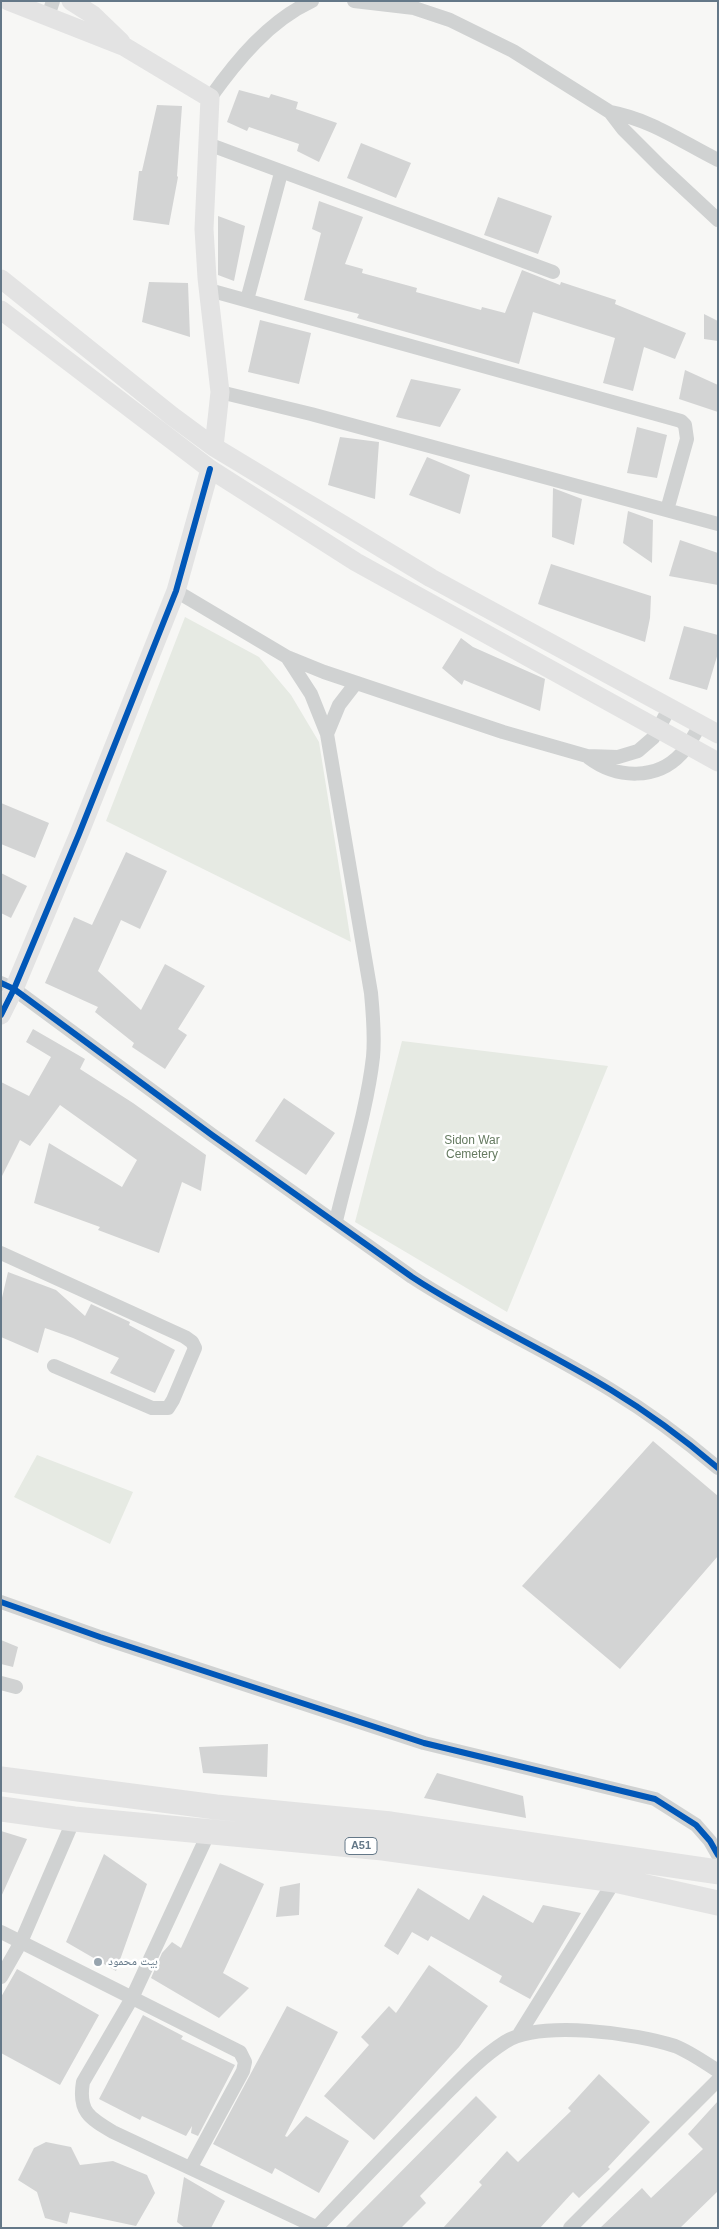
<!DOCTYPE html>
<html>
<head>
<meta charset="utf-8">
<style>
	body { margin:0 }
	#map { position:relative; width:719px; height:2229px; overflow:hidden; background:#f7f7f5; font-family:Arial,sans-serif }
	canvas { display:block }
	.frame { position:absolute; inset:0; border:2px solid #647888; pointer-events:none }
</style>
</head>
<body>
<div id="map">
<canvas width="719" height="2229"></canvas>
<div class="frame"></div>
</div>
<script>
const ctx = document.querySelector('canvas').getContext('2d');
ctx.lineJoin = 'round';
function paint(path, color) {
  ctx.fillStyle = color;
  ctx.fill(path, 'evenodd');
}
function trace(path, color, width, dash) {
  ctx.strokeStyle = color;
  ctx.lineWidth = width;
  ctx.lineCap = dash ? 'butt' : 'round';
  ctx.setLineDash(dash || []);
  ctx.stroke(path);
}
function write(font, color, halo, rows, align = 'center') {
  ctx.font = font + ' Arial,"Noto Naskh Arabic",sans-serif';
  ctx.lineWidth = 5;
  ctx.setLineDash([]);
  ctx.textBaseline = 'middle';
  ctx.strokeStyle = halo;
  ctx.fillStyle = color;
  for (const [text, x, y, turn = 0] of rows) {
    ctx.save();
    ctx.translate(x, y);
    ctx.rotate((+turn || 0) * Math.PI / 180);
    ctx.textAlign = isNaN(turn) ? turn : align;
    if (halo) ctx.strokeText(text, 0, 0);
    ctx.fillText(text, 0, 0);
    ctx.restore();
  }
}
const green = new Path2D(`
	M185,617L259,657L291,695L319,742L351,942L106,821Z
	M402,1041L608,1066L507,1312L355,1222Z
	M37,1455L133,1492L110,1544L14,1497Z`);
const building = new Path2D(`
	M239,90L269,98L271,94L298,102L296,109L337,123L319,162L297,151L299,144L249,127L247,131L227,122Z
	M157,105L182,106L177,176L178,177L169,225L133,220L139,171H142Z
	M361,143L411,163L396,198L347,178Z
	M498,197L552,216L538,254L484,235Z
	M319,201L363,217L345,264L363,269L362,273L417,288L416,292L481,310L482,307L505,313L522,270L560,285L561,282L616,300L615,304L686,333L675,359L644,347L633,391L603,383L615,338L533,312L519,364L357,318L359,314L304,300L321,233L312,229Z
	M218,216L245,226L234,281L218,275Z
	M149,282L188,283L190,337L142,322Z
	M704,314L718,321V341L704,339Z
	M260,320L311,333L299,384L248,372Z
	M685,370L718,385V412L679,399Z
	M411,379L461,389L440,427L396,417Z
	M637,427L667,435L657,478L627,473Z
	M340,437L379,442L375,499L328,485Z
	M427,457L470,475L460,514L409,495Z
	M553,488L582,499L574,545L552,537Z
	M628,511L653,520L652,563L623,543Z
	M680,540L718,553V585L669,576Z
	M551,564L651,596L650,618L645,642L538,604Z
	M684,626L718,635V653L707,690L669,679Z
	M461,638L473,647L545,679L540,711L464,680L462,685L442,668Z
	M1,803L49,823L35,858L1,844Z
	M126,852L167,871L140,929L121,920L98,971L141,1010L165,964L205,986L178,1029L187,1035L165,1069L132,1047L134,1043L95,1012L98,1007L45,983L74,917L92,925Z
	M1,873L27,886L11,918L1,913Z
	M33,1029L85,1059L80,1069L133,1103L206,1155L201,1191L182,1182L159,1253L98,1230L100,1227L34,1203L49,1143L122,1187L137,1160L60,1105L30,1146L20,1140L1,1178V1082L29,1096L51,1057L26,1042Z
	M284,1098L335,1133L306,1175L255,1141Z
	M8,1272L56,1290L85,1316L91,1304L130,1322L129,1325L175,1350L155,1393L110,1373L119,1358L73,1338L45,1328L38,1353L1,1337V1302Z
	M653,1441L718,1496V1556L620,1669L522,1586Z
	M1,1640L18,1647L13,1667L1,1664Z
	M268,1744L267,1777L203,1773L199,1747Z
	M437,1773L523,1796L526,1818L424,1798Z
	M1,1831L27,1839L1,1897Z
	M104,1854L147,1884L116,1971L66,1942Z
	M220,1863L264,1884L223,1973L249,1988L219,2018L151,1978L162,1953L172,1942L181,1948Z
	M300,1883L299,1915L276,1917L280,1887Z
	M418,1888L469,1920L483,1895L533,1923L543,1905L581,1913L530,1999L499,1982L502,1976L431,1936L428,1941L412,1932L398,1955L384,1946Z
	M429,1965L488,2006L459,2047L374,2140L324,2096L369,2045L361,2037L389,2006L396,2013Z
	M17,1969L99,2015L60,2085L1,2053V1997Z
	M287,2006L338,2032L285,2136L287,2137L306,2116L349,2141L319,2193L275,2168L272,2174L213,2144Z
	M143,2015L183,2036L181,2039L235,2065L198,2136L191,2133L192,2126L186,2136L142,2116L140,2120L99,2099Z
	M599,2074L650,2122L608,2167L610,2169L579,2198L573,2192L540,2228H443L482,2185L479,2182L507,2151L518,2162L571,2111L568,2108Z
	M476,2096L497,2117L420,2196L426,2203L401,2228H345Z
	M718,2101V2191L680,2228H600L642,2188L651,2198L703,2149L688,2134Z
	M46,2142L71,2147L80,2165L113,2161L147,2175L155,2193L136,2226L70,2212L67,2224L45,2218L37,2192L18,2180L34,2148Z
	M184,2177L225,2201L211,2228H185L177,2222Z`);
const street = new Path2D(`
	M354,1L414,8L450,20L513,51L610,112L623,129L661,167L718,220
	M48,16L53,1
	M210,98C237,60 269,21 312,1
	M610,112C652,120 680,141 718,160
	M208,144L553,272
	M209,290L681,421L685,425L687,439L667,510
	M247,300L281,173
	M220,392L311,414L718,524
	M176,591L287,657L324,672L503,732L587,756L618,757L638,751L653,738L669,709
	M287,657L311,694L327,734L371,993C373,1014 375,1036 373,1057C367,1110 348,1169 336,1221
	M327,734L339,705L356,683
	M589,758C617,779 657,780 681,754C689,746 694,735 700,725
	M1,983L14,989L212,1135L412,1277C476,1319 546,1350 611,1390C649,1413 684,1439 718,1468
	M1,1253L185,1337L192,1342L195,1348L173,1400L168,1408H152L54,1366
	M1,1602L100,1637L424,1743L655,1799L696,1825L710,1841L718,1855
	M1,1683L16,1687
	M209,1832L132,1998L83,2082C78,2111 89,2118 113,2132L316,2227
	M1,1932L240,2052L245,2062L243,2071L191,2167
	M1,1977L21,1942L74,1819
	M518,2036L615,1880
	M316,2228C357,2185 398,2142 440,2100C460,2080 480,2058 505,2042C540,2020 636,2033 675,2046C690,2052 704,2062 718,2071
	M570,2228L718,2080`);
const secondary = new Path2D(`
	M8,1L125,47L210,98L204,229L207,278L220,392L214,447
	M71,1L93,15L121,42
	M1,279L172,416L214,447L431,578L718,734
	M1,310L210,469L356,562L718,762
	M1,1015L14,989L79,834L176,591L210,469`);
const highway = new Path2D(`
	M1,1779L216,1807L391,1824L718,1872
	M1,1809L74,1819L383,1848L615,1880L718,1903`);
const cycleway = new Path2D(`
	M1,983L14,989L212,1135L412,1277C476,1319 546,1350 611,1390C649,1413 684,1439 718,1468
	M1,1015L14,989L79,834L176,591L210,469
	M1,1602L100,1637L424,1743L655,1799L696,1825L710,1841L718,1855`);
const markers = [
	[98,1962,5,"#97a4ae"]
];
const shields = [
	[361,1846,32]
];
const shieldNames = [
	["A51",361,1846]
];
const parkNames = [
	["Sidon War",472,1141],
	["Cemetery",472,1155]
];
const poiNames = [
	["بيت محمود",108,1962]
];
paint(green, '#e6eae3');
paint(building, '#d3d4d4');
trace(street, '#d0d2d2', 14);
trace(secondary, '#e3e3e3', 19);
trace(highway, '#e3e3e3', 25);
trace(cycleway, '#0057b8', 6);
for (const [x, y, r, color] of markers) {
  const dot = new Path2D();
  dot.arc(x, y, r, 0, 2 * Math.PI);
  ctx.fillStyle = color;
  ctx.fill(dot);
  trace(dot, '#fff', 2);
}
for (const [x, y, w] of shields) {
  const box = new Path2D();
  box.roundRect(x - w / 2, y - 8.5, w, 17, 4);
  ctx.fillStyle = '#fff';
  ctx.fill(box);
  trace(box, '#647888', 1);
}
write('bold 11px', '#647888', null, shieldNames);
write('12px', '#657a60', '#fff', parkNames);
write('12px', '#647888', '#fff', poiNames, 'left');
</script>
</body>
</html>
